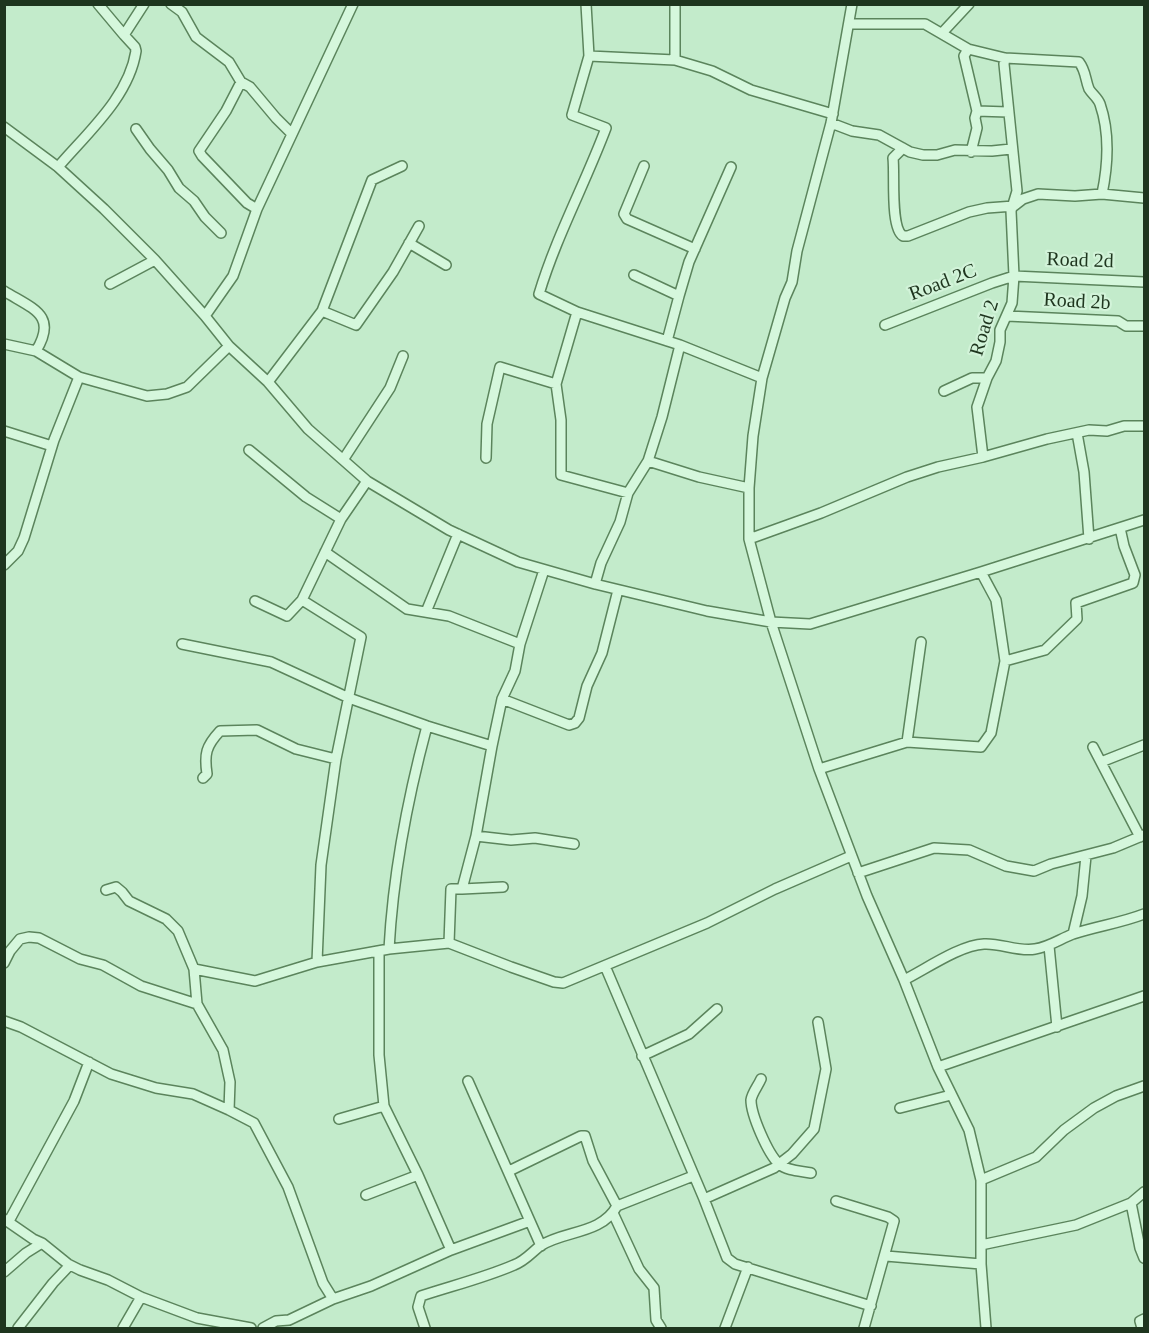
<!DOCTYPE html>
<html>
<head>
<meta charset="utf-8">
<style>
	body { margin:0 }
	#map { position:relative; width:1149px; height:1333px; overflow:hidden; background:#c3ebcb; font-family:Georgia,serif }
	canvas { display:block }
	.frame { position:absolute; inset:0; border:6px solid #1e351e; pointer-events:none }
</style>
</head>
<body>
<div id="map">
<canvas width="1149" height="1333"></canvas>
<div class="frame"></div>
</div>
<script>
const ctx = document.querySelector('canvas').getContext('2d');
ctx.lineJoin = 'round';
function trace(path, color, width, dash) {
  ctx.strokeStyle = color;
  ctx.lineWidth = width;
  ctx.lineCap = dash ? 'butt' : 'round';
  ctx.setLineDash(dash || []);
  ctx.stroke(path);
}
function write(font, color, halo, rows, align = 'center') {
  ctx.font = font + ' Georgia,serif';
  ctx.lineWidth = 4.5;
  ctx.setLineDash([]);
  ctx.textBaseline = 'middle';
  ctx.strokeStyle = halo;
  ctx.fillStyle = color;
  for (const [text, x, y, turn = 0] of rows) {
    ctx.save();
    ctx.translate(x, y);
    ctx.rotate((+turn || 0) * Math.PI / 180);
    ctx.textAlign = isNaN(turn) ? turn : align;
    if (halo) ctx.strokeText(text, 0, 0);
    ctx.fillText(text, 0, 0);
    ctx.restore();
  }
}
const minor = new Path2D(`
	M98,4L124,35
	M171,4L182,12L196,37L229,62L241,82L250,87L276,118L292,134
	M586,4L589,56L572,115L606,128C585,184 556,237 539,294L577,312L680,345L762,378
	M675,4V60
	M852,4L831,123L797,251L792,282L785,298L762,378L753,436L749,488V539L771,622L819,769L867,896L904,980L938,1067L969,1130L981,1180V1264L986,1328
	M849,24H925L968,49L964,56L977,111L975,118L977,128L971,152
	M942,33L969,4
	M968,49L1005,58L1079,62C1086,71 1085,79 1089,89C1092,94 1098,98 1100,104C1110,133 1108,165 1102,194L1144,198
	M589,56L675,60L712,71L751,90L833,114
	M241,82L226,111L199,151L202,156L247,203L257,209
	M977,111L1008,112
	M831,123L852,131L879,135L910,152L923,155H937L955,150L992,151L1011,149
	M4,127L58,167L104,209L155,260L205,316L229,346L268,382L308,429L367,481L449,530L518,562L595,584L707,611L771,622L810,624L981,572L1144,520
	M136,129L150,149L168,170L179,188L194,201L205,217L221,233
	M903,148L893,158C895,174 890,228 903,236H908L969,212L987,208L1014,206L1023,199L1038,194L1075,196L1102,194
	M644,166L624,214L627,219L695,249
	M58,167C87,133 129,97 136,51L135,47L124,35L144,4
	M409,243L446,265
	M634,275L679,296L667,341
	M110,284L155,260
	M4,291C33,309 58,315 36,351
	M679,296L689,262L731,167
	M322,311L372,180L402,166
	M577,312L556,384L561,420V475L628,493
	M205,316L233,276L257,209L353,4
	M1007,316L1118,321L1126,326H1144
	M885,325L992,283L1014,276L1144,282
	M4,344L36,351L79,377L147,396L167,394L187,387L229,346
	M268,382L322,311L356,325L393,272L419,226
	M944,391L972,378H987
	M4,431L52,446
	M1077,433L1084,472L1089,539
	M249,450L306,497L341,519L367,481
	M983,457L977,407L987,378L996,361L1000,342V330L1012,303L1014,276L1011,211L1017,191L1004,64L1005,58
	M486,458L487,424L500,367L556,384
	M343,460L390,388L403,356
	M648,461L699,477L749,488
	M749,539L821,513L907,477L938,467L983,457L1047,439L1089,430L1107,431L1124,426H1144
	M325,552L407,609L449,616L520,644
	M4,565L18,551L24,538L54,440L79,377
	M981,572L996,600L1005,661
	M595,584L601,563L620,522L628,493L648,461L662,417L680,345
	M302,600L341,519
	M426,612L458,534
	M182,644L271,662L349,698L427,726L492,746L502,699L515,671L520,644L544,570
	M502,699L569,725L575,723L579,718L587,686L602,653L618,590
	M907,742L921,642
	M492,746L476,836L511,840L535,838L574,844
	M1093,747L1140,837
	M1101,762L1144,745
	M819,769L907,742L981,747L991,733L1005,661L1045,650L1077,619L1076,603L1133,583L1135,575L1124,546L1120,528
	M203,778L207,774C204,754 206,746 220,731L257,730L296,749L336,759L361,637L302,600L287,616L255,601
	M476,836L462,889L503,887
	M858,873L934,848L969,850L1006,866L1034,871L1051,864L1113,848L1144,835
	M106,890L116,887L122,892L129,901L166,919L178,931L194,969
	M1073,934L1082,896L1086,856
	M449,943L451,889H462
	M1049,946L1057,1027
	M389,949C393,875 408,797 427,726
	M379,951V1055L384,1106L418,1175L451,1250
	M317,962L321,865L336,759
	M4,963L10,951L20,939L29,937L39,938L80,959L103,965L141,986L197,1004
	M605,966L704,1199L727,1258L735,1264L871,1306
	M904,980C926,969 960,945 984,944C1001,943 1018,952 1035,949C1049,947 1060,939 1073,934C1097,926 1121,923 1144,914
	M4,1021L21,1027L111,1074L156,1088L193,1094L229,1110L254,1123L288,1187L323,1283L333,1299L371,1286L451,1250L530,1221
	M642,1056L689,1034L717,1009
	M938,1067L1144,996
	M761,1079C758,1086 752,1093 751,1100C751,1115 768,1154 779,1164C787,1171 801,1171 811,1173
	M468,1081L541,1246
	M900,1108L951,1095
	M229,1110L230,1082L223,1050L197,1004L194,969L255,981L317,962L389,949L449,943L511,967L554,982L563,983L707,923L775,889L851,856
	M339,1119L384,1106
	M509,1171L581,1136H585L593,1161L617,1206
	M981,1180L1036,1157L1064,1130L1094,1108L1116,1096L1144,1086
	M366,1195L418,1175
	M704,1199L774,1168L792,1154L814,1129L826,1069L818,1022
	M836,1201L888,1217L894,1221L864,1328
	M1131,1203L1140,1248L1144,1258
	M613,1213L639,1269L654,1288L656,1320L661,1328
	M4,1219L33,1239L42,1243
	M9,1221L74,1101L89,1062
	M981,1245L1076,1225L1131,1203L1144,1192
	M886,1256L981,1264
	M4,1272L26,1253L42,1243L68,1264L80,1270L108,1280L141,1297L197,1318L251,1328
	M18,1328L53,1283L70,1265
	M123,1328L141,1297
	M263,1328L276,1321L289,1320L333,1299
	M425,1328L418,1307L421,1296C451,1286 484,1278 514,1265C525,1261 531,1253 540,1246C564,1230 601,1235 617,1206L693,1176
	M725,1328L748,1267
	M1142,1328L1140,1321L1144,1319`);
const streetNames = [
	["Road 2d",1080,261,2],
	["Road 2C",943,283,-21],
	["Road 2b",1077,302,3],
	["Road 2",985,328,-73]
];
trace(minor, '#5b845c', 12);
trace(minor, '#d5f7dc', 9);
write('20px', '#1e351e', '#d2f3d9', streetNames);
</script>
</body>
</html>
